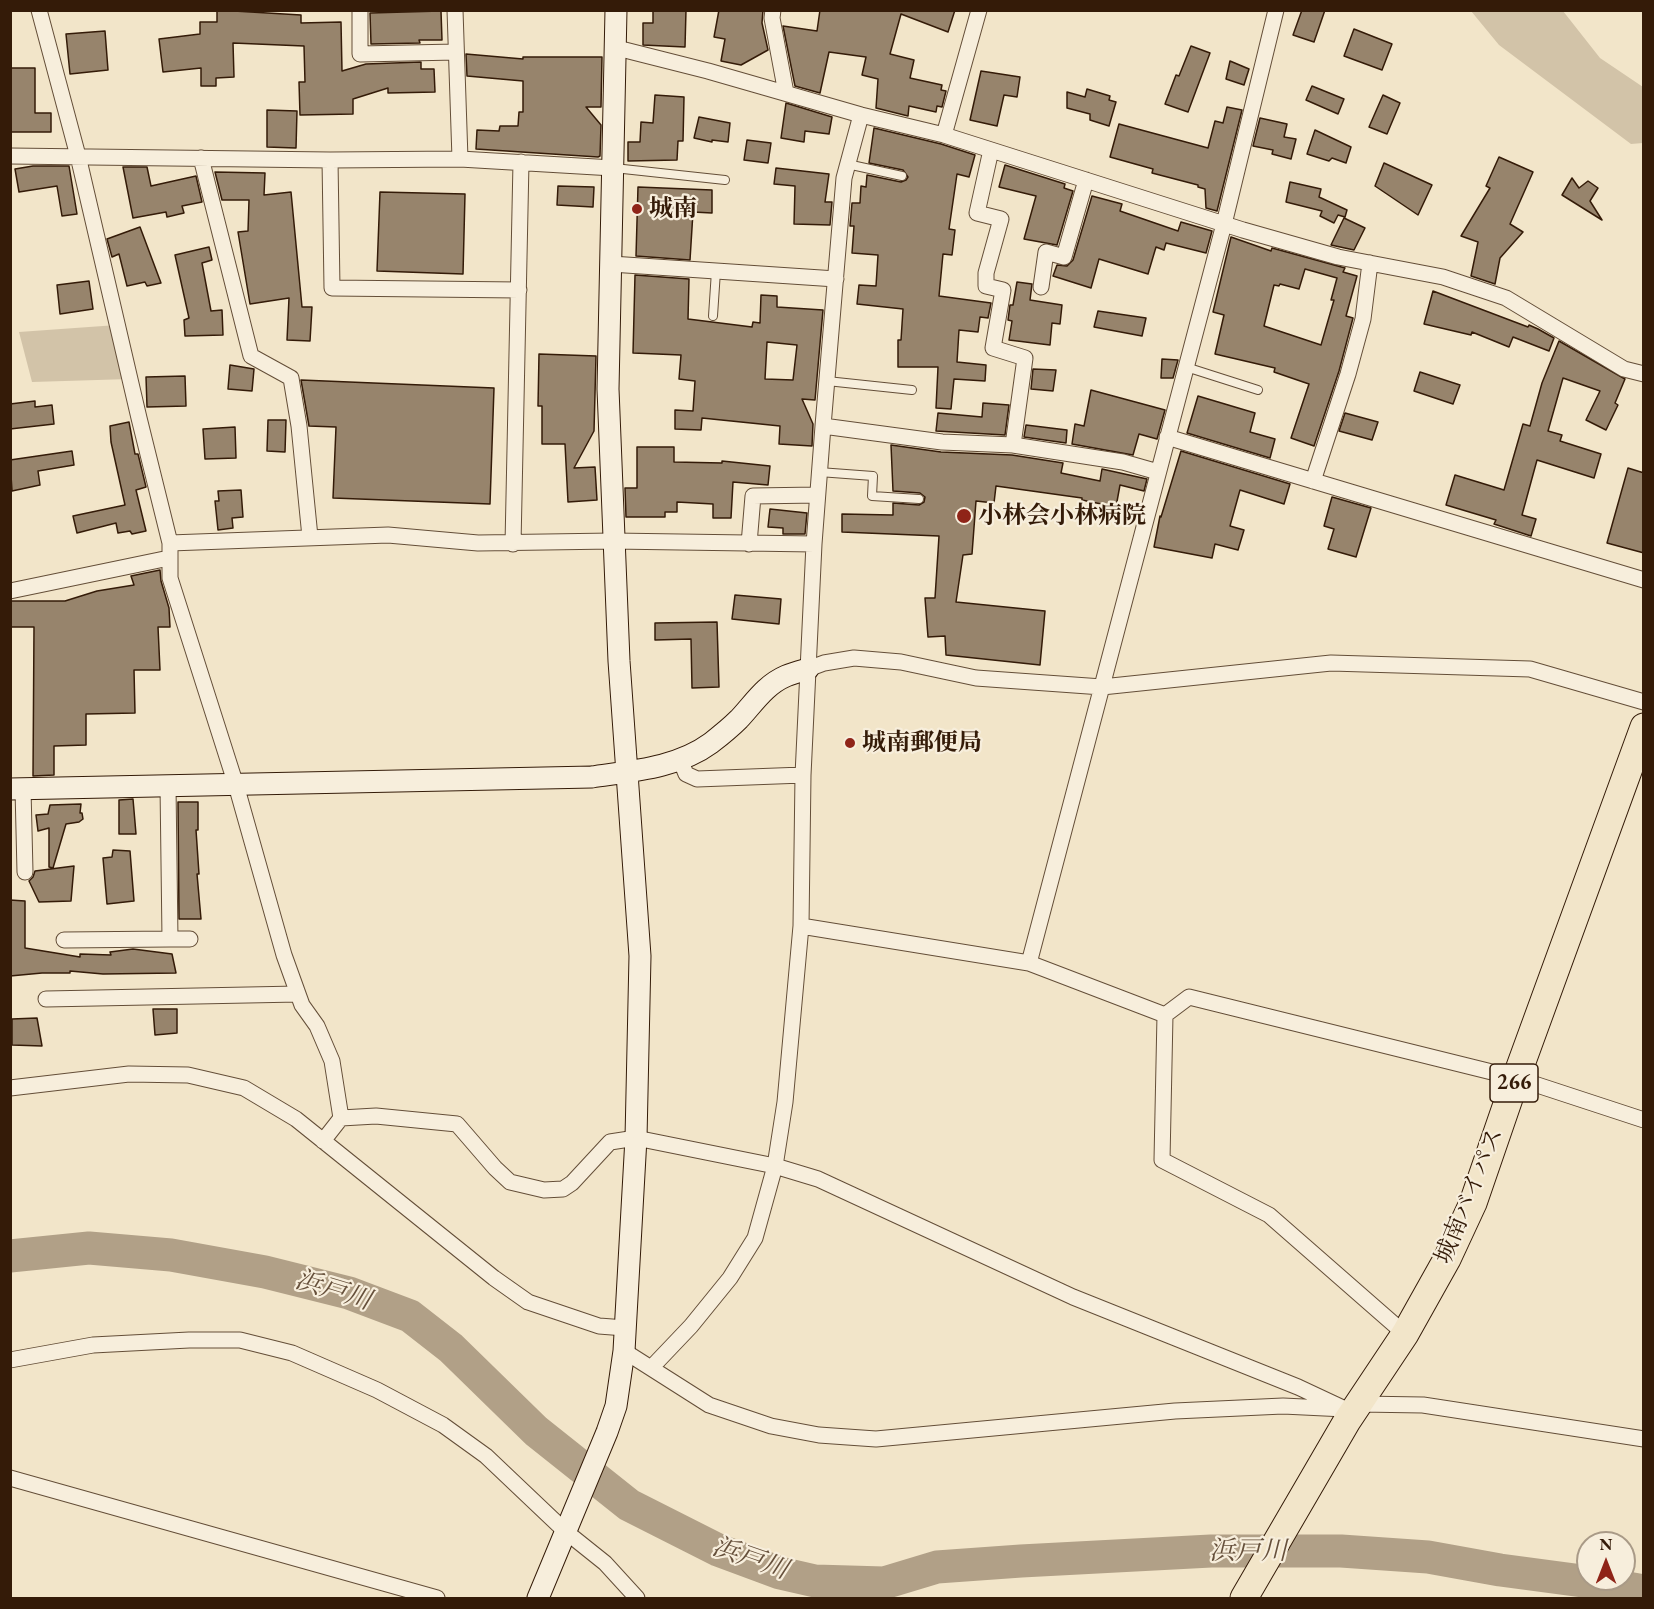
<!DOCTYPE html>
<html>
<head>
<meta charset="utf-8">
<style>
	body { margin:0 }
	#map { position:relative; width:1654px; height:1609px; overflow:hidden; background:#f2e5c9; font-family:"EB Garamond",serif }
	canvas { display:block }
	.frame { position:absolute; inset:0; border:12px solid #341b08; pointer-events:none }
	.north { position:absolute; left:1576px; top:1531px; width:60px; height:60px; box-sizing:border-box; background:#f7eedc; border:2px solid #a99a87; border-radius:50%; rotate:0deg; font-size:16px; font-weight:700; line-height:24px; text-align:center; color:#341b08 }
	.north::after { content:''; display:block; margin:auto; width:21px; height:27px; background:#8f2418; clip-path:polygon(50% 0,100% 100%,50% 72%,0 100%) }
</style>
</head>
<body>
<div id="map">
<canvas width="1654" height="1609"></canvas>
<div class="frame"></div>
<div class="north">N</div>
</div>
<script>
const ctx = document.querySelector('canvas').getContext('2d');
ctx.lineJoin = 'round';
function paint(path, color) {
  ctx.fillStyle = color;
  ctx.fill(path, 'evenodd');
}
function trace(path, color, width, dash) {
  ctx.strokeStyle = color;
  ctx.lineWidth = width;
  ctx.lineCap = dash ? 'butt' : 'round';
  ctx.setLineDash(dash || []);
  ctx.stroke(path);
}
function write(font, color, halo, rows, align = 'center') {
  ctx.font = font + ' "EB Garamond","Noto Serif JP",serif';
  ctx.lineWidth = 4.5;
  ctx.setLineDash([]);
  ctx.textBaseline = 'middle';
  ctx.strokeStyle = halo;
  ctx.fillStyle = color;
  for (const [text, x, y, turn = 0] of rows) {
    ctx.save();
    ctx.translate(x, y);
    ctx.rotate((+turn || 0) * Math.PI / 180);
    ctx.textAlign = isNaN(turn) ? turn : align;
    if (halo) ctx.strokeText(text, 0, 0);
    ctx.fillText(text, 0, 0);
    ctx.restore();
  }
}
const green = new Path2D(`
	M1471,11H1563L1600,58L1643,87V143L1631,144L1499,45Z
	M117,325L130,379L32,382L19,332Z`);
const river = new Path2D(`
	M10,1256L89,1248L171,1255L265,1272L349,1293L410,1316L451,1348L536,1431L629,1505L718,1550L780,1573L815,1581L884,1583L937,1567L1021,1561L1211,1551H1341L1428,1557L1500,1570L1605,1584L1644,1591`);
const building = new Path2D(`
	M217,10L301,15V23L341,22L342,71L366,64L421,62V69H434L435,92L388,93V88L353,99V114L300,115L299,82H305L304,46L233,43L234,77L216,78V86H201V68L163,72L159,39L200,34V22H217Z
	M653,10H686L685,47L643,45V23H653Z
	M719,10H763L762,23L768,50L741,65L721,61L725,39L714,37Z
	M820,10H955L948,32L901,14L890,54L914,60L910,78L942,85L941,90L946,91L942,107L937,106L936,112L909,106L908,116L876,108L878,79L862,75L866,57L829,52L820,93L795,86L783,26L817,31Z
	M1302,10H1325L1314,42L1293,35Z
	M441,11L442,40H419L420,43L371,44L370,13Z
	M1354,29L1392,44L1382,70L1344,56Z
	M105,31L108,70L70,74L66,34Z
	M1191,46L1210,53L1188,112L1165,104L1176,75L1179,76Z
	M466,54L523,59V57H602L601,107H586L601,125L600,156L598,157L476,149L477,130L499,131L500,126H518L519,112H523V81L467,76Z
	M1230,61L1249,69L1244,85L1226,79Z
	M10,68H35V113H51V132H10Z
	M981,71L1020,77L1017,97L1004,95L997,126L970,120Z
	M1312,86L1344,99L1338,114L1306,100Z
	M1087,89L1110,96L1109,100L1116,102L1109,126L1090,120V114L1067,108V92L1085,97Z
	M655,95L684,97L683,141H678L677,160L628,161V142H640L641,122L653,123Z
	M1383,95L1400,103L1387,134L1369,127Z
	M786,103L832,117L829,134L805,131L804,142L781,138Z
	M1227,107L1242,110L1217,211L1206,208L1205,189L1198,187V185L1152,173L1153,169L1110,157L1119,124L1208,148L1215,121L1223,123Z
	M267,110L297,111L296,148L267,147Z
	M699,117L730,123L728,142L712,140V142L694,138Z
	M1260,118L1287,124L1284,137L1296,139L1291,159L1272,154L1273,150L1253,146Z
	M874,128L941,144L975,155L969,177L957,174L949,229L955,230L952,255L943,254L939,296L991,303L988,318L980,317L978,332L959,330L957,362L986,365L985,381L954,379L951,409L936,408L938,367H898V340H901L903,309L857,304L859,285L876,286L878,255L852,253L854,226H850L852,203H860L861,186L866,187L867,175L901,182L906,180L908,177L903,170L869,163Z
	M1315,130L1351,147L1346,163L1332,158L1329,161L1307,154Z
	M747,140L771,143L768,163L744,160Z
	M1499,157L1533,172L1510,224L1523,232L1500,258L1495,284L1471,276L1478,242L1461,236L1490,188L1486,186Z
	M1384,163L1432,185L1418,215L1375,186Z
	M1005,165L1065,184L1064,188L1073,191L1057,245L1024,239L1036,196L999,187Z
	M33,166H69L77,214L62,216L57,186L19,192L15,169Z
	M123,167H147L151,186L196,176L202,202L182,206L184,213L167,217L166,212L133,218Z
	M776,168L829,174L825,202H832L830,225L794,224L795,186L774,184Z
	M215,172L265,173L264,195L291,192L302,307H312L310,341L287,340L289,298L250,304L238,232L248,231L249,200H222Z
	M1572,178L1579,188L1588,181L1598,188L1590,201L1602,220L1562,195Z
	M1290,182L1321,189L1319,197L1347,210L1345,217L1338,215L1334,223L1320,216L1322,211L1286,202Z
	M558,186L594,187L593,207L557,205Z
	M638,187L712,190V213L693,212L690,260L636,256Z
	M380,192L465,194L463,274L377,271Z
	M1092,196L1122,204L1120,211L1178,231L1181,222L1212,231L1206,253L1166,243L1164,250L1156,247L1148,274L1099,259L1091,288L1053,276L1057,265L1067,266L1073,260Z
	M1344,218L1365,228L1354,250L1331,245Z
	M140,227L161,283L147,286L145,282L127,286L119,254L112,257L107,239Z
	M1231,237L1271,251L1272,248L1345,268L1343,272L1357,276L1346,316L1353,318L1339,371L1314,446L1291,438L1309,384L1274,372L1275,368L1215,354L1224,315L1213,312ZM1305,269L1337,278L1331,300H1334L1321,345L1264,326L1274,285L1279,286L1280,284L1299,289Z
	M209,247L212,260L202,263L211,311L222,310L223,335L185,336L184,320L189,318L175,255Z
	M635,275L689,279L688,319L752,327L753,322L760,323L761,295L777,296V307L823,310L815,400L802,399L813,424L812,446L779,444L780,426L702,418L701,430L675,429V410L693,411L695,381L679,379L681,355L633,353ZM767,342L797,345L793,380L765,379Z
	M89,281L93,309L60,314L57,285Z
	M1017,282L1032,284L1030,300L1062,305L1060,324L1052,323L1050,345L1009,340L1012,321L1008,320L1010,305H1013Z
	M1433,291L1528,327L1529,325L1538,329L1554,338L1549,351L1513,337L1509,347L1472,332L1471,335L1424,324Z
	M1098,311L1146,318L1142,336L1094,327Z
	M1559,341L1625,379L1615,403L1618,405L1606,430L1586,420L1600,391L1563,378L1548,431L1562,435L1560,441L1601,454L1594,478L1537,460L1522,515L1536,519L1531,536L1494,524L1496,520L1446,505L1455,475L1504,490L1523,424L1530,426L1542,383Z
	M539,354L596,356L594,431L574,468L595,467L597,500L568,502L565,444H542V406H538Z
	M1162,359L1178,360L1173,378H1161Z
	M230,365L254,369L252,391L228,389Z
	M1033,369L1056,370L1053,391L1031,389Z
	M1420,372L1460,385L1453,404L1414,391Z
	M185,376L186,406L147,407L146,377Z
	M301,380L494,388L490,504L333,498L336,427L309,426Z
	M1091,390L1165,410L1157,439L1139,434L1133,455L1072,444L1075,424L1084,426Z
	M1198,396L1255,413L1250,432L1275,439L1270,458L1187,433Z
	M35,401V407L52,405L54,424L10,429V404Z
	M983,403L1009,405L1005,435L936,431L938,413L982,417Z
	M1345,413L1378,422L1372,440L1339,431Z
	M268,420H286L285,452L267,451Z
	M129,422L135,454H138L146,487L136,490L146,531L132,534L130,531L118,533L116,523L77,533L73,516L125,505L111,442L110,426Z
	M1026,425L1067,430L1066,443L1024,437Z
	M235,427L236,458L205,459L203,429Z
	M891,445L941,452L1012,455L1063,463L1061,473L1100,481L1102,469L1147,479L1144,491L1120,485L1116,507L1082,500V498L996,486L994,503L976,501L972,554L963,555L956,602L1045,611L1040,665L946,655L945,636L928,637L925,598H935L939,536L842,532V514L893,515V503L919,505L924,502L925,497L920,493L893,491Z
	M637,447H674V462L722,463V461L770,466L768,485L733,482L731,518H713V504L677,502V512H665V517H626L625,488H637Z
	M72,451L74,465L38,471L40,485L12,491L10,460Z
	M1181,451L1290,484L1284,504L1240,490L1230,526L1244,530L1238,550L1215,544L1212,558L1154,547L1160,516L1161,517Z
	M1628,468L1644,473V553L1607,543Z
	M241,490L243,517L232,518L233,528L218,530L215,501H219L218,491Z
	M1332,497L1371,508L1356,557L1328,549L1334,529L1324,526Z
	M770,509L807,513L805,534H783V528L768,527Z
	M160,570L161,581L169,608L170,627H158L160,670H134L135,713L86,714V745L54,746V775L33,776L34,627H10V601H65L97,591L134,585L131,576Z
	M735,595L781,599L779,624L732,619Z
	M717,622L719,687L692,688L691,639L655,640V623Z
	M133,799L136,834H119V800Z
	M178,802H198V830H196L199,874H197L201,919H179Z
	M81,804L80,813H82L83,819L79,822L66,824L53,868L49,867V828L38,831L36,815L48,814L50,805Z
	M113,850L130,851L134,901L107,904L103,858L112,857Z
	M74,866L71,901L39,902L29,881L33,877L35,871Z
	M10,900L25,901V948L80,957V954L111,955L110,952L133,949L172,954L176,973L103,974L70,971V973H42L10,976Z
	M153,1009H177V1033L155,1035Z
	M37,1018L42,1046L12,1045V1019Z`);
const lane = new Path2D(`
	M847,164L902,176
	M614,168L725,180
	M713,316L716,271
	M1186,367L1258,390
	M827,381L912,390
	M819,472L873,476L872,496L919,499`);
const street = new Path2D(`
	M39,10L78,156L139,418L170,543V578L236,785L284,955L302,1005L317,1026L332,1061L341,1118L323,1141
	M360,10V54L456,52
	M455,10L460,159
	M773,10L772,18L786,93
	M617,48L708,71L861,115L944,135L1243,230L1338,257L1443,277L1506,298L1624,369L1644,374
	M944,135L979,10
	M991,150L977,213L1001,219L986,273V286L1003,290L993,348L1025,358L1013,445
	M10,156L330,160L460,159L613,168
	M201,158L251,356L291,378L299,426L310,537
	M330,160L332,288L519,290
	M611,264L836,279
	M1041,287L1046,252L1064,257L1086,180
	M823,426L942,442L1013,445L1123,462L1158,472
	M1167,437L1644,580
	M1313,481L1348,374L1363,319L1370,263
	M170,543L388,535L478,543L613,541L814,544
	M513,544L521,162
	M749,544L753,496L817,495
	M10,591L169,558
	M808,669L824,663L854,658L901,662L976,678L1102,687L1331,663L1530,669L1644,702
	M680,759L686,774L697,779L803,775
	M23,789L25,872
	M801,926L1029,963L1165,1015
	M170,939H190
	M64,940L170,939L168,786
	M1029,963L1224,224L1276,10
	M46,999L298,994
	M1165,1015L1189,997L1516,1078L1644,1120
	M1165,1015L1162,1160L1269,1215L1405,1334
	M10,1088L129,1074L188,1075L244,1088L296,1119L494,1278L528,1302L599,1326L625,1328
	M341,1118L376,1116L457,1124L495,1168L510,1182L544,1190L563,1189L572,1183L610,1142L636,1138L775,1166L818,1179L1073,1297L1298,1387L1345,1409
	M624,1351L709,1405L771,1426L819,1435L876,1439L1175,1411L1283,1406L1345,1409L1360,1404L1423,1405L1644,1439
	M10,1360L93,1345L189,1340H240L292,1353L377,1390L443,1425L486,1456L565,1531L605,1563L637,1598
	M652,1367L691,1326L730,1278L755,1238L775,1166L785,1102L801,926L803,775L814,544L823,426L844,178L861,115
	M10,1478L437,1598`);
const secondary = new Path2D(`
	M10,789L592,777C632,771 677,768 711,743C720,736 731,727 739,719C754,703 765,685 786,676C793,673 801,671 808,669
	M538,1598L607,1432L616,1406L624,1351L636,1138L640,956L619,661L608,389L616,10`);
const highway = new Path2D(`
	M1244,1598L1347,1421L1405,1334L1447,1259L1473,1203L1516,1078L1644,727`);
const markers = [
	[637,209,6,"#8f2418"],
	[964,516,8,"#8f2418"],
	[850,743,6,"#8f2418"]
];
const shields = [
	[1514,1083,48]
];
const shieldNames = [
	["266",1514,1083]
];
const poiNames = [
	["城南",649,209],
	["小林会小林病院",978,516],
	["城南郵便局",862,743]
];
const streetNames = [
	["城南バイパス",1470,1196,-68]
];
const waterNames = [
	["浜戸川",333,1291,17],
	["浜戸川",1248,1552],
	["浜戸川",750,1559,19]
];
paint(green, '#d2c3a8');
trace(river, '#b1a087', 33);
paint(building, '#97846c');
trace(building, '#341b08', 1.5);
trace(lane, '#644e38', 10);
trace(street, '#644e38', 17);
trace(secondary, '#341b08', 23);
trace(highway, '#341b08', 29);
trace(lane, '#f7eedc', 8);
trace(street, '#f7eedc', 15);
trace(secondary, '#f7eedc', 21);
trace(highway, '#f2e5c9', 27);
for (const [x, y, r, color] of markers) {
  const dot = new Path2D();
  dot.arc(x, y, r, 0, 2 * Math.PI);
  ctx.fillStyle = color;
  ctx.fill(dot);
  trace(dot, '#f7eedc', 2);
}
for (const [x, y, w] of shields) {
  const box = new Path2D();
  box.roundRect(x - w / 2, y - 19, w, 38, 4.5);
  ctx.fillStyle = '#f7eedc';
  ctx.fill(box);
  trace(box, '#341b08', 1.5);
}
write('bold 22px', '#341b08', null, shieldNames);
write('bold 24px', '#341b08', '#f7eedc', poiNames, 'left');
write('24px', '#341b08', '#f7eedc', streetNames);
write('italic 26px', '#66503b', '#f7eedc', waterNames);
</script>
</body>
</html>
